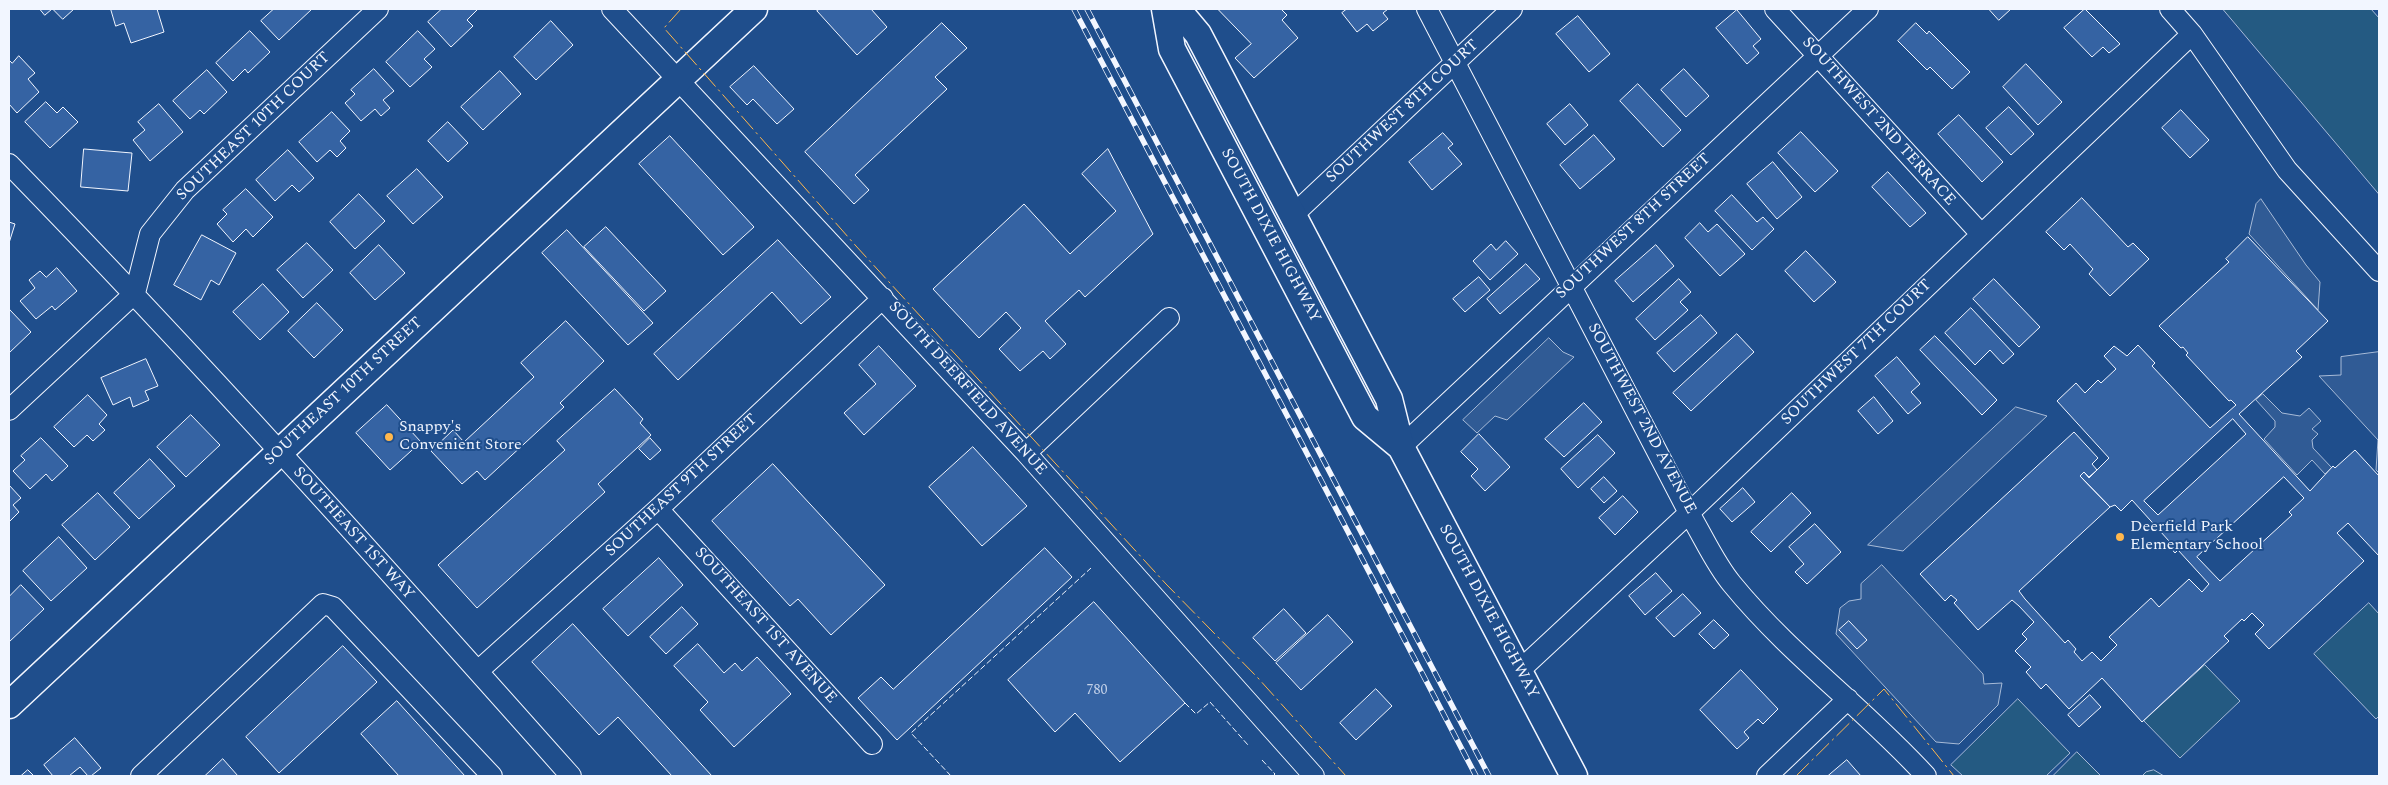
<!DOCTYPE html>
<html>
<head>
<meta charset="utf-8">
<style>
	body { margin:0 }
	#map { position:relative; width:2388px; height:785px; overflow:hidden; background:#1f4e8c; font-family:Spectral,serif }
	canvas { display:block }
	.frame { position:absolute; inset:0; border:10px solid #f2f6ff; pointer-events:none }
</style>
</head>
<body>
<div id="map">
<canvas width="2388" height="785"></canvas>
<div class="frame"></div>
</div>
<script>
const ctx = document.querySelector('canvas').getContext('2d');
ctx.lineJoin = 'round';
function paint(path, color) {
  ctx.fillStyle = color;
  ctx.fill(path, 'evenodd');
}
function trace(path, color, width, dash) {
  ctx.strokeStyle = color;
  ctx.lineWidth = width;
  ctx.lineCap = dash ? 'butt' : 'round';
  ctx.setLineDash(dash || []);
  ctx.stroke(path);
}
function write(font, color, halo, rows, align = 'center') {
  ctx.font = font + ' Spectral,serif';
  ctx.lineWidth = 4;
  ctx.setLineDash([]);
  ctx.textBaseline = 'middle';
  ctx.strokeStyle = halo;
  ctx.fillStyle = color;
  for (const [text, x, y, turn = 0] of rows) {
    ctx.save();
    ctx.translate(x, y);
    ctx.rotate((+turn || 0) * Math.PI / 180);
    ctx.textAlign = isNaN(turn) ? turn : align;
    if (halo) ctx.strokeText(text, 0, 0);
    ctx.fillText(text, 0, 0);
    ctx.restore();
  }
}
const green = new Path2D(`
	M2223,9H2371L2379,18V194Z
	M2369,603L2379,614V716L2376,719L2314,654Z
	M2205,665L2240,701L2180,758L2144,721Z
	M2018,699L2070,753L2046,776H1963L1951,765Z
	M2077,752L2101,776H2053Z
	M2154,770L2164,776H2142L2146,772Z`);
const parking = new Path2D(`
	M2261,199L2306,265L2320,282L2318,310L2249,234L2256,204Z
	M1549,338L1563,352L1574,357L1507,420L1495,416L1477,433L1463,420Z
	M2379,352V473L2376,470L2378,440L2319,376L2341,375V357Z
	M2263,394L2282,413L2300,416L2309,408L2321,421L2312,429L2318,434L2312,440L2313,448L2332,468L2325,474L2312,460L2297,475L2264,439L2275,427V421L2256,400Z
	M2016,407L2047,416L1903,551L1868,545Z
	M1882,565L1983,674L1984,684L2002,683L1998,705L1959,744L1936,742L1836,634L1840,608L1849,601L1861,599V584Z`);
const building = new Path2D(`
	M40,9H52L45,15Z
	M53,9H74L63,19Z
	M111,9H157L164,32L131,43L124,23L116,26Z
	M274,9H312L279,40L261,21Z
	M442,9H478L467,20L473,26L451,47L428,22Z
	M820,9H871L887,27L857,55L817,11Z
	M1218,9H1281L1287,15L1282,20L1298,38L1254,78L1235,58L1251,44Z
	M1347,9H1388L1383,13L1388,19L1373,31L1367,24L1357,32L1342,13Z
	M1989,9H2011L1999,20Z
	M2085,9L2120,44L2109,53L2103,47L2092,57L2064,28Z
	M1737,10L1761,39L1753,46L1759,53L1747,64L1716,28Z
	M1578,16L1610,54L1589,72L1556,34Z
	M551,21L573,45L536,80L514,57Z
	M942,23L967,48L935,77L947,89L855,175L869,190L854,204L805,152Z
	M1916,23L1927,34L1929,31L1970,72L1952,89L1930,67L1927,70L1898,41Z
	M250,31L270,52L248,73L245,69L233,81L216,63Z
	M418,31L435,49L424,59L432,67L410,87L386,62Z
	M19,56L35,73L28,79L39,92L17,113L9,104V60L12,63Z
	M2026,64L2062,102L2038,125L2003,87Z
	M754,66L794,109L777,124L753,99L747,105L730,87Z
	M374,69L394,91L383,100L390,108L381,116L375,109L361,121L345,103L355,94L351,90Z
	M1684,69L1709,96L1686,117L1661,90Z
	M207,70L227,92L204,114L200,110L190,119L173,101Z
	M500,71L521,94L483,130L461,107Z
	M1638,84L1681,130L1663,147L1620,101Z
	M46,102L57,113L63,107L78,122L50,148L25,122Z
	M159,104L183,132L150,161L133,140L145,130L138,122Z
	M1570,104L1588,125L1565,145L1547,124Z
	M2009,107L2034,134L2011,155L1986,128Z
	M2181,110L2209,140L2190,158L2162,128Z
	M332,112L350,131L340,141L346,148L337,157L330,150L317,162L299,142Z
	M1959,115L2003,162L1982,182L1938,134Z
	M448,122L468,143L448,162L428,141Z
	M1801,132L1838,171L1815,192L1778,153Z
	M1443,133L1453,144L1448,148L1462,164L1432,190L1409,162Z
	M1594,135L1615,159L1580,189L1560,165Z
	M670,136L754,227L723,255L639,164Z
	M84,149L132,153L128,191L81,187Z
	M1108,149L1153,234L1085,297L1079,290L1045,321L1066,344L1050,359L1043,351L1020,371L999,349L1021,328L1006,312L979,338L933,289L1024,204L1070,254L1116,211L1082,174Z
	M288,150L314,178L299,192L292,185L275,201L256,180Z
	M1773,162L1802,197L1777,219L1747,184Z
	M417,169L443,197L413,224L387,196Z
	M1888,172L1926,213L1910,227L1872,187Z
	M246,189L273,217L253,237L246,229L233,242L217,224L227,214L223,210Z
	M359,194L385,221L355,249L330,222Z
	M1732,195L1757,222L1763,217L1774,229L1752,250L1715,211Z
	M2082,198L2128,247L2133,243L2149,259L2110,296L2089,274L2093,269L2070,244L2064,250L2046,232Z
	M9,222L15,224L9,243Z
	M1700,223L1708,232L1717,224L1745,254L1720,276L1685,238Z
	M606,227L666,291L644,311L584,247Z
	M567,230L653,323L628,345L542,253Z
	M202,235L236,253L219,285L211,280L201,300L174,285Z
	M2248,237L2328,321L2296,351L2302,357L2239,414L2310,491L2333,466L2335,468L2355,450L2379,476V556L2348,523L2337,533L2364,561L2269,649L2255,634L2264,625L2252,613L2244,621L2242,619L2224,636L2229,641L2142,722L2102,678L2069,709L2046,684L2041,689L2026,672L2031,667L2015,651L2027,639L2022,634L2034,622L2019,606L2012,600L1978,630L1954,603L1957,600L1951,595L1945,601L1920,574L2074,432L2098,458L2092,464L2097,470L2089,477L2084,472L2080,476L2110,507L2019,591L2025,599L2065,643L2068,640L2076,649L2074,652L2082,661L2092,652L2101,661L2117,645L2109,637L2151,598L2159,607L2189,579L2202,592L2209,584L2178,550L2175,553L2167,544L2169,541L2132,500L2121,511L2115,505L2110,507L2080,476L2084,472L2089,478L2109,458L2057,401L2076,383L2085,393L2098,380L2101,383L2116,369L2104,356L2114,346L2127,356L2138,345L2155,363L2152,366L2210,428L2236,405L2231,400L2229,401L2186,355L2188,353L2183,347L2181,348L2159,326L2229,262L2226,259ZM2233,419L2246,434L2158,515L2144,501ZM2284,477L2304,498L2289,512L2292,515L2220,581L2197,557Z
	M778,240L831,297L801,324L772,292L678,380L654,354Z
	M1506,241L1518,254L1490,280L1473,261L1491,244L1496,250Z
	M307,243L333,270L303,298L277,270Z
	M379,245L405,273L375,300L350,273Z
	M1656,245L1674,266L1633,302L1615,281Z
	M1806,251L1836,282L1814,302L1785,271Z
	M1526,264L1540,279L1500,314L1487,299Z
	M57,268L77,291L55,310L52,306L36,319L20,301L35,288L29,280L40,271L46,277Z
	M1479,277L1490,290L1465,312L1453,299Z
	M1679,279L1691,292L1680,302L1688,310L1655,340L1636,319Z
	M1994,279L2040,327L2019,347L1973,299Z
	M263,284L289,312L260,340L233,312Z
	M317,303L343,330L314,358L288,331Z
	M1971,308L2014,354L2003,364L1990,350L1975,365L1945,333Z
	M10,310L31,332L9,353V311Z
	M1701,315L1717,333L1674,372L1657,353Z
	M566,321L604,361L560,403L564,407L485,480L477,471L462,484L431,451L453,430L464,442L534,377L521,363Z
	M1737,334L1754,352L1691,411L1673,393Z
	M1935,336L1997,400L1982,415L1920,350Z
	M879,346L916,386L864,435L844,413L876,384L859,365Z
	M1897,357L1920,384L1911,392L1921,403L1908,414L1875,376Z
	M146,359L158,386L145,391L149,400L133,407L130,397L113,405L101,378Z
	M615,389L643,419L640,423L651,435L598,484L605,492L477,608L438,565L565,450L557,441Z
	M88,395L107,415L99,424L105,430L93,441L87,435L74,447L54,427Z
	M1874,397L1893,421L1878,434L1858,411Z
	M1584,403L1602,422L1564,457L1545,439Z
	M387,405L421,442L390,470L356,433Z
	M191,415L220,445L186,477L157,447Z
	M1479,434L1510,467L1485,491L1471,476L1478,469L1461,452Z
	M1598,435L1615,453L1578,488L1561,469Z
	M41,438L68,466L52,481L46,474L30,489L13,471L25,460L21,456Z
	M650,438L661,450L650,460L639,449Z
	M973,447L1027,506L982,546L929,487Z
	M150,459L175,486L139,519L114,493Z
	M773,464L885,585L831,635L798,599L790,606L712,521Z
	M1604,477L1617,491L1604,503L1591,489Z
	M9,485L21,498L13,505L19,512L9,522Z
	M1743,488L1755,502L1732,522L1720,509Z
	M98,493L130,527L95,560L62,525Z
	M1792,493L1811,513L1771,552L1751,532Z
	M1623,496L1638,512L1615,535L1599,518Z
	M1815,524L1841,552L1807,584L1795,572L1804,564L1789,547Z
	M59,537L87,568L51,601L23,571Z
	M1045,548L1072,577L897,740L858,698L881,677L893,689Z
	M659,558L683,585L628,636L603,609Z
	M1656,573L1672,591L1645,615L1629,596Z
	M21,585L44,609L9,642V597Z
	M1683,594L1701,613L1674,637L1656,618Z
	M1094,602L1185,703L1120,762L1075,713L1055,732L1008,680Z
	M682,607L698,624L666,654L650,637Z
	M1284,609L1306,633L1275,661L1253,638Z
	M1328,615L1353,642L1301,690L1276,663Z
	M1714,620L1729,635L1714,649L1699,634Z
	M1849,621L1867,640L1857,649L1839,630Z
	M573,624L712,776H672L618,717L599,735L532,662Z
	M698,644L724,673L735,663L742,671L757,657L791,694L734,747L700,710L708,702L674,666Z
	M343,646L377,682L279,773L246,737Z
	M1741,670L1778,709L1763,724L1758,719L1744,732L1749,738L1737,749L1700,710Z
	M1376,689L1392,706L1356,740L1340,723Z
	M2090,695L2101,707L2079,727L2068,715Z
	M397,701L465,776H399L361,734Z
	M75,738L101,768L91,776H88L80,767L69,776H53L44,765Z
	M223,759L238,776H205Z
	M1847,760L1861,776H1828Z
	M28,770L34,776H21Z`);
const minor = new Path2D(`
	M612,9L1026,453L1314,776
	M1427,9L1689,513C1703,536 1715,564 1732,584C1790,655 1865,709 1926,776
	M1775,9L1981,234
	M2170,9L2192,34L2287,170L2379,271
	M9,164C202,362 387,569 571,776
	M1293,215L1512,9
	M9,410L135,293L150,234L185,190L378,9
	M1401,447L1868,9
	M1026,453L1169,318
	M658,509L872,744
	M478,671L658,509L883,298
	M1519,671L1689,513L2192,34
	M141,776L323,604L333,607L492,776
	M1767,776L1848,699`);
const major = new Path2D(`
	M1165,9L1172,49L1365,417L1401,447
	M1177,9L1198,34L1389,399L1401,447L1574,776
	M9,705L754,9`);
const rail = new Path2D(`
	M1074,9L1476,776
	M1087,9L1489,776`);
const fence = new Path2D(`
	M1185,703L1196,714L1210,702L1248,745
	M1262,760L1275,774L1273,776
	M951,776L911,733L1091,568`);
const power = new Path2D(`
	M681,9L664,28L856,246L1166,584L1258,678L1346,776
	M1796,776L1884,689L1954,776`);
const markers = [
	[389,437,5,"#ffb74d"],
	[2120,537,5,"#ffb74d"]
];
const numberNames = [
	["780",1097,691]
];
const streetNames = [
	["SOUTHWEST 8TH COURT",1403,112,-43],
	["SOUTHWEST 2ND TERRACE",1878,122,48],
	["SOUTHEAST 10TH COURT",254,127,-44],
	["SOUTHWEST 8TH STREET",1634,227,-43],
	["SOUTH DIXIE HIGHWAY",1270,236,62],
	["SOUTHWEST 7TH COURT",1857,353,-44],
	["SOUTH DEERFIELD AVENUE",967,389,48],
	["SOUTHEAST 10TH STREET",344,392,-43],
	["SOUTHWEST 2ND AVENUE",1641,419,62],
	["SOUTHEAST 9TH STREET",682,486,-43],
	["SOUTHEAST 1ST WAY",353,534,48],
	["SOUTH DIXIE HIGHWAY",1488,612,62],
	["SOUTHEAST 1ST AVENUE",765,626,48]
];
const poiNames = [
	["Snappy's",399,428],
	["Convenient Store",399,446],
	["Deerfield Park",2130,528],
	["Elementary School",2130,546]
];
paint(green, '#245a82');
trace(green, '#a8bbd7', 1);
paint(parking, '#305b95');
trace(parking, '#a8bbd7', 1);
paint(building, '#3563a3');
trace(building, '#f2f6ff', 1);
trace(minor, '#f2f6ff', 22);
trace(major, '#f2f6ff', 29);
trace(minor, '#1f4e8c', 20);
trace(major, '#1f4e8c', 26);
trace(rail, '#f2f6ff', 5.5);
trace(rail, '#1f4e8c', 4, [11]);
trace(fence, '#f2f6ff', 1, [6, 2.5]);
trace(power, '#ffb74d', 1, [18, 4, 2.5, 4]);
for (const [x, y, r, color] of markers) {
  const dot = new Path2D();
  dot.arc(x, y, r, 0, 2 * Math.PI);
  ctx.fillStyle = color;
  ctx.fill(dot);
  trace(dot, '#1f4e8c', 2);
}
write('14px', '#c3d1e8', null, numberNames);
write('16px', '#f2f6ff', '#1f4e8c', streetNames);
write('16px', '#f2f6ff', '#1f4e8c', poiNames, 'left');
</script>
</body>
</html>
